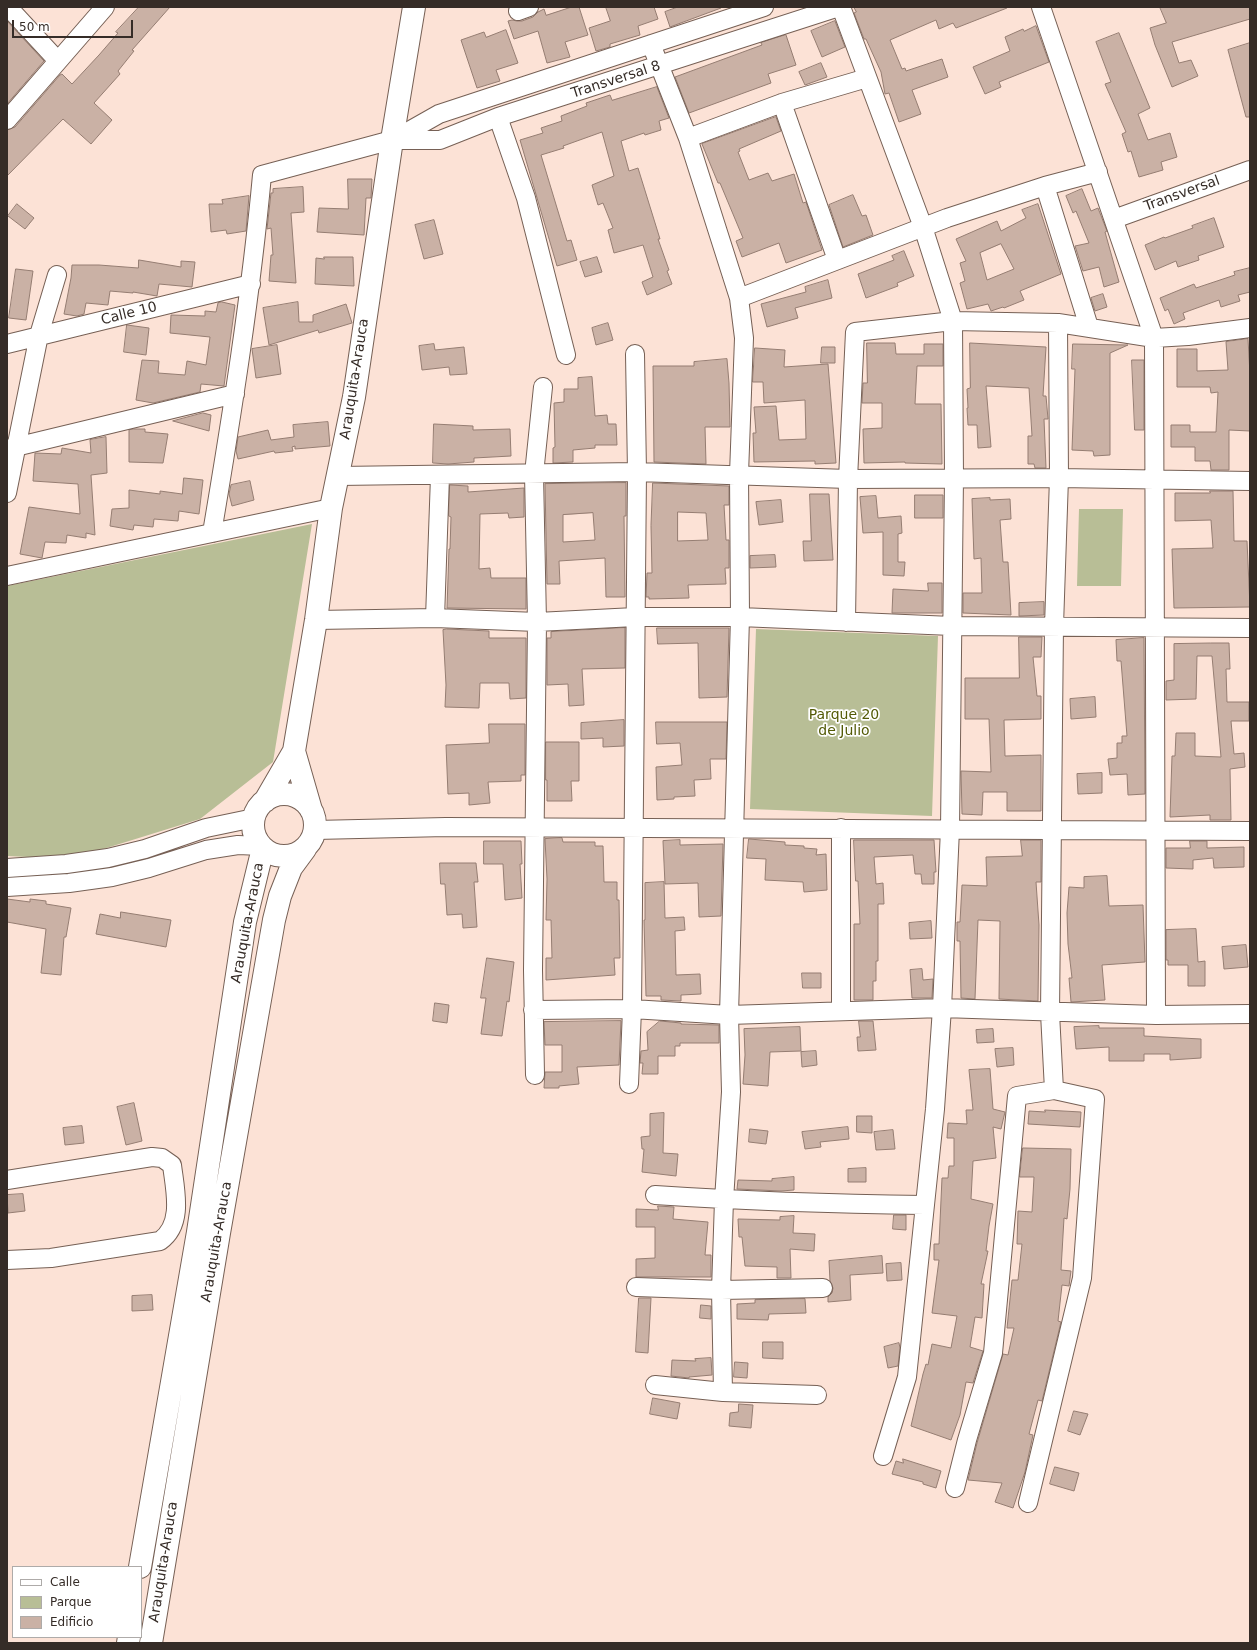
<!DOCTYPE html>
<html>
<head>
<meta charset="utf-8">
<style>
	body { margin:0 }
	#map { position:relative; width:1257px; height:1650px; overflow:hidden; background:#fce2d6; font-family:"DejaVu Sans",sans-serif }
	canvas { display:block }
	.frame { position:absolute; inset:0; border:8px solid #352c27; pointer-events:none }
	.legend { position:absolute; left:12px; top:1566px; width:130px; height:72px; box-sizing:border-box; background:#fff; border:1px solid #aeaba9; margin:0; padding:5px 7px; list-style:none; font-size:12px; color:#352c27 }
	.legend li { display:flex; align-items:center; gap:8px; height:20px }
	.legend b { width:20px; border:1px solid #aeaba9 }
	.scale { position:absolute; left:12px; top:20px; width:121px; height:18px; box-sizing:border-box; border:2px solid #352c27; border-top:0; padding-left:5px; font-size:12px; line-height:14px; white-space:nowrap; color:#352c27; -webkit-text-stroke:3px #fff; paint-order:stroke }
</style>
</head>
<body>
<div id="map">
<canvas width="1257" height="1650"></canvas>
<div class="frame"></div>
<ul class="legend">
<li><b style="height:5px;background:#fff"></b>Calle</li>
<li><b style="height:11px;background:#b8be96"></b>Parque</li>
<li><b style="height:11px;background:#cab1a5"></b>Edificio</li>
</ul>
<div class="scale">50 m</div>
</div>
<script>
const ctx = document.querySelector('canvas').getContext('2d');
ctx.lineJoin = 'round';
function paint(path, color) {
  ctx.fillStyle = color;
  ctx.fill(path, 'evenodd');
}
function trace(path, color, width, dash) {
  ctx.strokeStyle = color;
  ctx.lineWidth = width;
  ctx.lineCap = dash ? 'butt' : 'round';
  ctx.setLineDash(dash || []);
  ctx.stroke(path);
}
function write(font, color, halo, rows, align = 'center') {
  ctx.font = font + ' "DejaVu Sans",sans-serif';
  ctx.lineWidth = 3.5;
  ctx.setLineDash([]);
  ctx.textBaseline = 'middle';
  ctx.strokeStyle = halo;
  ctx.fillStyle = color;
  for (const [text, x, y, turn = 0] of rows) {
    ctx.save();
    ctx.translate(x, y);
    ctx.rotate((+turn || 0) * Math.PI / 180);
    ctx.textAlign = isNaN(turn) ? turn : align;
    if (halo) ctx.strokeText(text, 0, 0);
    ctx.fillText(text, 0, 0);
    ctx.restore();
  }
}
const green = new Path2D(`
	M1079,509H1123L1121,586H1077Z
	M312,524L273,762L200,819L71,859L7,856V586Z
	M756,629L938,636L932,816L750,809Z`);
const building = new Path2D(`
	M139,7H170L132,50L134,51L118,71L120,74L94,103L112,120L91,144L63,119L7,176V130L15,127L60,75L62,74L72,84L99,55L118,33L116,32Z
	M572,7H579L588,35L565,42L570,57L547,63L538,31L514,39L508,21L512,20L517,21H522L533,17L538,12L544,9L546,15Z
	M606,7H654L658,19L638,26L640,35L610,44V47L596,51L589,28L610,21Z
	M678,7H721V8L670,27L665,12Z
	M854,7H1006L1007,8L956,28L953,23L939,29L936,20L890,40L902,69L905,68L906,71L942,59L948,77L912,90L921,114L899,122L889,93L885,94L881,72L866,39H864L854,13L856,12Z
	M1160,7H1250V19L1172,42L1179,63L1191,60L1198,76L1172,87L1155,45L1150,28L1166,23Z
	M7,21L44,61L7,104Z
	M835,21L845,47L822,57L811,31Z
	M1036,26L1049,62L999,82L1001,87L985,94L973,67L1010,51L1005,37L1023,29L1024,31Z
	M506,30L518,63L496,70L500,81L477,88L461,40L484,32L486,37Z
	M1119,33L1150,108L1138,114L1148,140L1170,133L1177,157L1161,162L1163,170L1139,177L1131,151L1128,152L1122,134L1126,132L1105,84L1111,82L1096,42Z
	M786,35L796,65L768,74L771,83L689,113L675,77L762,45L761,43Z
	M1250,43V117H1246L1228,50Z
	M821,63L827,77L805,85L799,72Z
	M657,87L669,118L659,121L661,130L645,135L644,133L621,141L629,171L638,168L660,239H658L669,270L667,271L672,284L647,295L642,282L653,277L643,245L614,253L608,230L613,228L603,203L598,205L592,185L614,176L602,132L563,146L564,148L541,155L567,241L571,240L577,260L557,266L520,140L543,133L541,128L562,121L561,116L587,106L586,103L610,95L612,100Z
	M776,117L781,131L739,149L740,151L738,152L749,180L768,173L772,181L794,174L803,203L806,202L822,250L786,263L779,243L742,257L736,241L743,238L720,183H718L702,144Z
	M348,179H372L371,198H366L364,235L317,232L319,208L348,209Z
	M303,187L304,212L291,213L296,283L269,281L271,255H273L271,228L267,229L271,193H273V189Z
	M1082,189L1091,211L1098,208L1107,231L1105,232L1119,282L1104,287L1099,267L1083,271L1075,246L1089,243L1076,211L1073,213L1066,196Z
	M853,195L862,216L866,215L873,235L843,247L829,205Z
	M249,196L246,231L227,234L226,230L211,232L209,204H223L222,200Z
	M17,204L34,218L25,229L8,216Z
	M1038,204L1061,274L1020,291L1024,300L1004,308L1003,307L991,311L988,304L967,309L960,283L965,281L960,263L966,261L956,239L997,221L1001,231L1026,218L1022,210ZM1001,244L1014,269L987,280L980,253Z
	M1214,218L1224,247L1198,256L1199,260L1178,267L1176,261L1155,270L1145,245L1164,237L1165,238L1193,228L1192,226Z
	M434,220L443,254L424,259L415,225Z
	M904,251L914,276L897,283L898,286L866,298L858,274L894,260L892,256Z
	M324,257H353L354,286L315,284L316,258L324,259Z
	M597,257L602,272L585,277L580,262Z
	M139,260L181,267V261L195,262L192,287L159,284L157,296L133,292V293L110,291L108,305L86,303L84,314L77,316L64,314L71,278L72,265H99L138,268Z
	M1250,268V292L1238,295L1240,301L1221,307L1219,300L1183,313L1185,319L1174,324L1168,309L1165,311L1160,298L1194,284L1196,288L1235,275L1234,272Z
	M16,269L33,271L26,320L9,318Z
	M828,280L832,298L795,308L798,318L767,327L761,304L806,292L805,287Z
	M1103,294L1107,307L1095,311L1091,298Z
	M222,302L235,305L224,386L201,384L200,392L153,403L136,400L142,360L159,361L158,373L185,375L187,361L206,365L210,337L170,333L171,315L205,316V311L216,312L218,303Z
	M298,302L299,322H313V315L346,304L352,323L319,333L318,330L269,345L263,308Z
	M608,323L613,340L596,345L592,328Z
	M127,325L149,328L146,355L124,352Z
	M1248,339L1250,374V431L1229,430V470H1211L1210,461H1195V447H1171V425H1190V432H1216L1218,392L1211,393L1210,387H1177V349H1197V371L1228,370L1226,342Z
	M867,343H895L896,354H924V344H943V366H917L915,404H941L942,464L905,463V462L864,463L863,429L882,428V403H862L863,383H867Z
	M970,343L1046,347L1043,396H1046L1048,419H1044L1046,468H1035L1034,464H1028V436H1032L1029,388L986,386L991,447L978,448L977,425H968L967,408H968L967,389L970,388Z
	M434,344L435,350L464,347L467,374L450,375L449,367L422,370L419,346Z
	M1073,344L1128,345L1110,353V455L1094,456L1093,451L1072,450L1075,369H1072Z
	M277,345L281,374L256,378L252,349Z
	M822,347H835V363H821Z
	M755,348L785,350L784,367L828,364L836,463L815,464V461L754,462L753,433H756L754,407L776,406L779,440L806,439L805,400L764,403L763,382H753Z
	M727,359L729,383L730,427H705L706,464L654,462L653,366H694V362Z
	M1132,360H1144V430H1135Z
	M592,377L595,416L607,415L608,424H616L617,445H595V448L573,450V462L553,463V448L555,447L554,403L564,402V389H578V378Z
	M203,413L211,415L209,431L173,421Z
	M328,422L330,446L295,449V446L292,447L293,451L275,453L274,451L238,459L236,451L238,437L268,430L271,440L294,437L293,425Z
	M434,424L473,426V430L510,429L511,456L474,458V462L448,464L433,463Z
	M134,429H145V432L168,434L163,463L129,462V430Z
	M106,437L107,473L91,475L95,535L86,533V538L67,535L66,543L45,542L42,558L20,554L29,507L80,514L78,484L33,481L35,453L61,454L62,448L91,453L90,440Z
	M184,478L203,480L199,514L179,511L178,521L154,519L153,527L134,525L133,530L110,526L112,509L129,508V490L160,494V491L182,494Z
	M250,481L254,500L232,506L229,494L231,485Z
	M626,483V516H624L625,597H606L605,558L559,561L560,584H547L545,484ZM593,513L595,540L563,542V515Z
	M653,483L729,486V505H724L726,540H729V568H725L726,584L688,585L689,598L649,599V597H646L647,573H652L651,526ZM678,512L706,513L708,540L678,541Z
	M450,485L468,486V492L524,488V517L509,518L508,513L480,514L479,569L490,568L491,578H526V609L447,608L449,549H450L451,517L449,516Z
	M1210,491H1233L1234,541H1247L1250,607L1174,608L1172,549L1213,548L1211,520L1175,521V493H1210Z
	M810,494H829L833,560L804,561L803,541H811Z
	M915,495H943V518H915Z
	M876,496L878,518L901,516L902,533L898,534V562H905L904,576L883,575V532L863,533L860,497Z
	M990,498V500L1010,499L1011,519L1000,520L1003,562H1008L1011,615L963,613V593H982L981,558L974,559L972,499Z
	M781,500L783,522L759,525L756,502Z
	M775,555L776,567L750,568V556Z
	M928,583H942V613H892L893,589L928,591Z
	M1044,602V615L1019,616V603Z
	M625,628V668L582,669L584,705L569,706L568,684L547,685V638H551V632Z
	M657,628H729L727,697L699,698L698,643L658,644Z
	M447,629L489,631V638H526V698L510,699L509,683H480L479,708L445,707L446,685L443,630Z
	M1019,637H1042L1041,657H1033L1037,696H1041V719L1004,720L1005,756L1041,755V811H1007V792H983L982,815L962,814L961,771L991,772L989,719H965V678H1019Z
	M1144,638L1145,794L1128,795L1127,774L1110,775L1108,759L1117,758V743H1122V736H1127L1121,661H1117L1116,640Z
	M1211,643H1229L1230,669H1226L1227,702H1249V721H1231L1234,754L1244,753L1245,767L1230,769L1231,820H1210V815L1170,817L1172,756H1175L1176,733H1195V756L1221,757L1212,656H1197L1196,699L1166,700V681L1174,680V644Z
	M1095,697L1096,717L1071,719L1070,699Z
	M624,720V746L603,747V738L581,739V723Z
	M656,722H727L726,759H710L711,779L694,780L695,796L674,797V799L657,800L656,767L682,765L680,743L657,744Z
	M489,724H525V775H521V781L488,782L490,803L469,805V793L448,794L446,745L489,743Z
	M546,742H579V781H571L572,801H547V780H546Z
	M1102,773V793L1078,794L1077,774Z
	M562,838L563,842H595V846H603L604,882H617V900H619L620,958H614L615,975L546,980V958H552L551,920H546L547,879L545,839Z
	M749,839L785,842V845L804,846V848L817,849L816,855L826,854L827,890L804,892L803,882L765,880L766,859L747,858Z
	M680,840V845L723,844L721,916L699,917L698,883L665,884L663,841Z
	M854,840H934L936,872H934V884H922L921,874H915L913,855L874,857L876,884L883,883L884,904H878V961H876V981H873V1000H854V924H860L858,881H856Z
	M1021,840H1041V882H1036L1039,925L1038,1001L999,999L1000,921L978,920L975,999L961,998L960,941H957V922H960L962,885L987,886L986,857L1022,856Z
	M484,841H521L522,864H520L522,898L505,900L503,864H484Z
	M1190,841H1207V848L1244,847V867L1214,868L1213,858L1193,860V869L1166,868V848H1190Z
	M440,863H476L478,882H474L477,927L463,928L462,914L447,915L445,884H441Z
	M1107,876L1109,906L1143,905L1145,962L1102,965L1105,1000L1071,1002L1069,978H1072L1068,944L1067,913L1069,887L1084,888V877Z
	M664,882L665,918L684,917L685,930L675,931L676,975L700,974L701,994L681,995V1001L661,1000V996H646L644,920H645V883Z
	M7,899L30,902V899L46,901V904L71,908L66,937H64L61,975L41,973L46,929L7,922Z
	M121,912L171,920L166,947L96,934L100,914L120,918Z
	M931,921L932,938L910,939L909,923Z
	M1196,929L1198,962L1205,961V986H1188V965H1168V960H1166V930Z
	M1246,945L1248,967L1224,969L1222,947Z
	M487,958L514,962L509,1002L507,1001L502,1036L481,1034L486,998H481Z
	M922,969L923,980L933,979L932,998H912L910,970Z
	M802,973H821V988H803Z
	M435,1003L449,1005L447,1023L433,1021Z
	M621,1021L619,1065L577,1067L579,1084L559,1086V1088H544L545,1072H562V1045H545L544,1022Z
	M660,1021L681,1023V1024L719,1025V1043H680V1046H675V1056H658V1074H642L643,1063H640L641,1051L648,1050L647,1032Z
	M859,1021H873L876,1050L858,1051L857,1037H860Z
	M1099,1026V1028H1144V1036L1201,1039V1058L1170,1060V1054H1144V1061H1109V1047L1076,1049L1074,1027Z
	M800,1027L801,1051L770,1052L768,1086L743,1084L745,1055L744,1029Z
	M993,1029L994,1042L977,1043L976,1030Z
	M1013,1048L1014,1065L997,1067L995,1049Z
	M816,1051L817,1065L802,1067L801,1052Z
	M990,1069L993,1109L1005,1112L1001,1129L993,1127L996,1158L973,1161L971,1199L993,1204L989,1226L986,1251H988L981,1284H984L982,1318L975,1317L970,1347L983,1351L973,1383L966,1382L960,1415L951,1440L911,1426L923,1374L926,1364L928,1365L932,1344L951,1348L957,1316L932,1313L939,1260H934V1244H939L942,1178H948L949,1166H954V1138H947L948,1123L967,1124L966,1110H973L969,1070Z
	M134,1103L142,1141L126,1145L117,1107Z
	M1045,1110L1081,1112L1080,1127L1028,1124L1029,1111L1045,1112Z
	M664,1113L663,1153L678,1154L676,1176L642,1172L644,1149H642L641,1137L650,1136V1114Z
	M857,1116H872V1133L857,1132Z
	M82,1126L84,1143L65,1145L63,1128Z
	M848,1127L849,1139L820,1142L821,1147L805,1149L802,1132Z
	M750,1129L768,1131L766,1144L749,1142Z
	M893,1130L895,1149L876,1150L874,1132Z
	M1023,1148L1071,1149L1070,1189L1067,1219L1064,1218L1061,1270L1071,1271L1069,1286L1062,1285L1058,1321L1061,1322L1042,1401L1038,1400L1029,1434L1033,1435L1025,1472L1013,1508L995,1502L1002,1483L968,1480L977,1443L1003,1354L1008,1355L1014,1328H1007L1012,1280H1018L1022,1244H1017L1018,1211L1032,1212L1034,1177H1020Z
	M866,1168V1182H848V1169Z
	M794,1177V1190L781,1191L737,1189L738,1180L772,1181V1179Z
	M23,1194L25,1211L8,1213L7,1195Z
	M658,1206L674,1207L673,1219L708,1222L705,1255H711V1277H636V1259L655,1258V1227H636V1209L658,1210Z
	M894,1215H906V1230L893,1229Z
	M794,1216L793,1233L815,1234L814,1251L790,1249L791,1278H777V1267L745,1266L742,1237H739L738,1219L780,1220V1217Z
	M882,1256L883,1273L850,1275L851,1300L828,1302V1297L832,1293L833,1288L830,1281L829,1261Z
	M901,1263L902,1280L887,1281L886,1264Z
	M152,1295L153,1310L132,1311V1296Z
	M639,1298H651L648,1353L636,1352Z
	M805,1299L806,1313L769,1314L768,1320L737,1319V1304L755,1303V1300Z
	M701,1305L711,1306V1319L700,1318Z
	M763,1342H783V1359L763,1358Z
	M899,1343L900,1348L898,1366L888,1368L884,1347Z
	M711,1358L712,1375L689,1377V1378L671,1376L672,1360L696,1361L695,1359Z
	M735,1362L748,1363L747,1378L734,1377Z
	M653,1398L680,1403L677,1419L650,1414Z
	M739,1404L753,1405L751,1428L729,1426L730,1413L738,1412Z
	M1074,1411L1088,1414L1080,1435L1068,1431Z
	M903,1459L941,1471L936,1488L923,1484V1482L892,1474L896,1461L903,1463Z
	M1055,1467L1079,1473L1074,1491L1050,1484Z`);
const minor = new Path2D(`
	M8,7L58,61
	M841,7L923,227L953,321L954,478L950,829L942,1008L935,1109L907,1377L883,1456
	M1041,7L1154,338L1156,1015
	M518,11L529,7
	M651,44L688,138L739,298L744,338L739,474L740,617L729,1015L731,1092L724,1200L721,1290L723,1392
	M782,103L837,260
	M498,117L526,198L566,355
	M7,120L105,7
	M688,138L782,103L867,78
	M393,140L439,114L764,7
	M1045,186L1089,327
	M1114,219L1250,170
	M739,298L947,218L1045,186L1098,172
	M7,344L251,284
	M7,449L235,394
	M338,476L637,472L848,479L1059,478L1250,481
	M7,493L39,335L57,275
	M212,533C232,414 251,295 262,175L392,140H440L498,117L839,7
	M7,576L331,508
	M435,618L440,476
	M316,620L435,618L537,622L635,617H740L952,626L1250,628
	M846,622L848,479L855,332L953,321L1058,323L1154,338L1188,336L1250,328
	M315,830L446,827L1250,831
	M7,868L66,864L108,858L145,849L206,828L254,818
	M7,887L69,883L112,877L149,868L206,850L238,845L261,846
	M533,1010L632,1009L729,1015L942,1008L1156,1015L1250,1014
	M841,1011V828
	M535,1075L533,970L537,622L534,474L543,387
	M629,1084L632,1009L637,472L635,354
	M1054,1090L1050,1013L1054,626L1059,478L1058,323
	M7,1180L152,1157L162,1158L172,1165C175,1190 184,1224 160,1241L51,1258L7,1260
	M655,1195C745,1201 835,1204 925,1205
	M636,1287L721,1290L823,1288
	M655,1385L723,1392L817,1395
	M955,1488L967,1440L993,1353L1017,1096L1054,1090L1095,1099L1082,1278L1028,1503`);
const major = new Path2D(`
	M294,751L311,810
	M253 825a31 31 0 1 1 62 0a31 31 0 1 1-62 0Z
	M265,801L294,751L316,620L331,508L354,397L392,140L414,7
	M140,1567L198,1232L245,922L263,848
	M128,1643L129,1637
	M151,1643L219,1233L274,920L280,896L291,868L305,849`);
const streetNames = [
	["Transversal 8",616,80,-18],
	["Transversal",1182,194,-20],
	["Calle 10",129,314,-14],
	["Arauquita-Arauca",355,379,-81],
	["Arauquita-Arauca",248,923,-79],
	["Arauquita-Arauca",217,1242,-80],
	["Arauquita-Arauca",164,1562,-81]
];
const parkNames = [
	["Parque 20",844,715],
	["de Julio",844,731]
];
paint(green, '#b8be96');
paint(building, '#cab1a5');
trace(building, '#957d72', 1);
trace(minor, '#766055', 20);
trace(major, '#766055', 24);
trace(minor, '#fff', 18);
trace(major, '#fff', 22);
write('14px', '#352c27', '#fff', streetNames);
write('14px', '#535a06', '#fff', parkNames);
</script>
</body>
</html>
